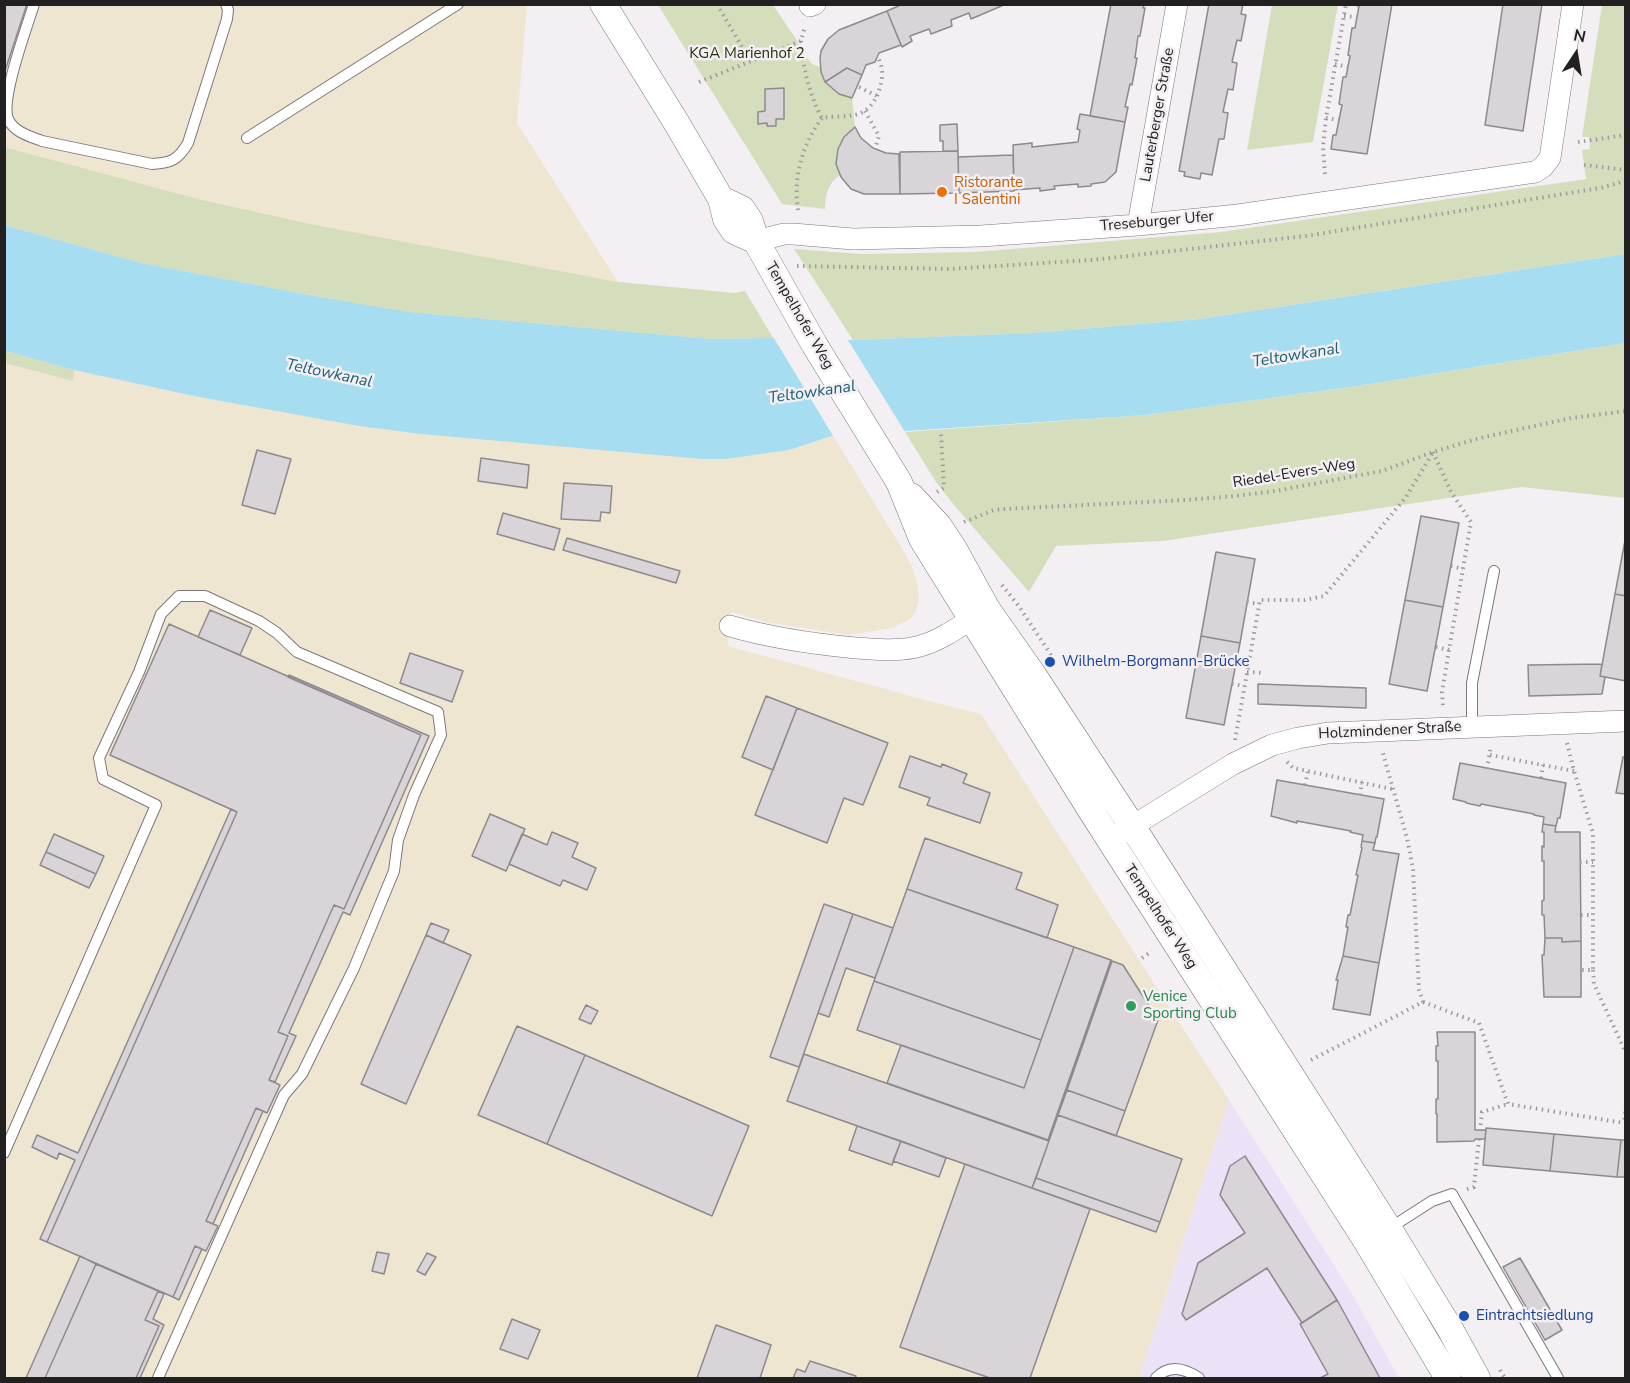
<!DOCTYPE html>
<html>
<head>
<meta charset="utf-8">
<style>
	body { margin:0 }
	#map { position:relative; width:1630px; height:1383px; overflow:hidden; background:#f3eff3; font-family:"Nunito Sans",sans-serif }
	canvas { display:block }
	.frame { position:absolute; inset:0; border:6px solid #222021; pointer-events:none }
	.north { position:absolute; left:1546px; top:24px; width:60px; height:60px; -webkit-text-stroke:4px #f3eff3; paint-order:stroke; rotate:12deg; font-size:16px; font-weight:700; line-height:24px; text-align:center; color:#222021 }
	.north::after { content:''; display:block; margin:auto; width:21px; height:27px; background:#222021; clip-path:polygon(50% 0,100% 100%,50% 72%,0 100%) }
</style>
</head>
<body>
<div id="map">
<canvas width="1630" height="1383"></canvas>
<div class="frame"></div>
<div class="north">N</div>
</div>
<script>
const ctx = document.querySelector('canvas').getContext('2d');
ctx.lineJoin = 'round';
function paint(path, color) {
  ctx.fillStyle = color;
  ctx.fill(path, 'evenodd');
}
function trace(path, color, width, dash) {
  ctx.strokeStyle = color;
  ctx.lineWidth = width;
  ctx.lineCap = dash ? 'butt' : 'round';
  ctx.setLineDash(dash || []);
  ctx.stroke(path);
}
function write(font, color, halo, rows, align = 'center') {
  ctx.font = font + ' "Nunito Sans",sans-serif';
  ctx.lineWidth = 5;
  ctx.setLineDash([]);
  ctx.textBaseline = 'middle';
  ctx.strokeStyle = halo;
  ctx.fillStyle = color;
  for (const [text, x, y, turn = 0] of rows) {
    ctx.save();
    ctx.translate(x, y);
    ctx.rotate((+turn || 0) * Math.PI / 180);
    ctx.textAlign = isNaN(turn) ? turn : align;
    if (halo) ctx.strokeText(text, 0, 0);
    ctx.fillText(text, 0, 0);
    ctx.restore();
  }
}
const commercial = new Path2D(`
	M1229,1100L1351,1292L1399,1378H1139Z`);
const industrial = new Path2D(`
	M5,5H527L517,123L618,282L734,293L745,291L906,555L912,567L918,585L919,600L915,613L910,619L892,628L848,635L766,622L731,612L728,646L929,701L981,714L1229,1100L1139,1378H5Z`);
const green = new Path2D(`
	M658,5H773L798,42L796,62L807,58L812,64L820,67C824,84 835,95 852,98L855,127C839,139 832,155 840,175C828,183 825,195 825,209L782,204Z
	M1272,5H1338L1313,142L1247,150Z
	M1602,5H1625V254L1200,319L1033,333L853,340L794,249L862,254L975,252L1221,232L1586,179L1582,150L1590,149L1589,137H1582Z
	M4,147L198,199L315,225L618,282L734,293L745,291L773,338L710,339L409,312L314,296L141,263L5,225Z
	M1625,343V498L1521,487L1163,541L1056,546L1029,592L954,505L936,482L905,432L1146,415L1357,386Z
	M4,351L74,370L73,381L5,363Z`);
const water = new Path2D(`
	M4,225L141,263L314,296L409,312L710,339L773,338L853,340L1033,333L1200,319L1625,254V343L1357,386L1146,415L831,436L789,450L726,459H702L421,434L359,426L194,396L74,370L5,351Z`);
const pier = new Path2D(`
	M772,335L846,337L907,435L835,439Z`);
const building = new Path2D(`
	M4,4H27L4,74Z
	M903,4H1006L971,19L969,13L951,20L952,26L931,34L929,29L910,36L912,41L902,47L887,11Z
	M1111,4H1144L1143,8H1145L1140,36H1138L1135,58H1137L1132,85L1130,84L1125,107H1128L1125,122L1090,116Z
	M1209,4H1243L1241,14L1246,15L1241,41L1237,40L1232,62L1237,63L1233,90L1228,89L1223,112L1228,113L1224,139H1219L1212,175L1201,173L1200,179L1184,176L1185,172L1179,171Z
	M1357,4H1392L1367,154L1331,149L1333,135H1336L1342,105L1339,104L1343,77H1346L1350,56L1348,55L1352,28H1355L1359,6H1357Z
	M1503,4H1542L1523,131L1485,125Z
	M887,11L901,45L879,53L875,62L866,65L862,75L847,68L825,82L821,72L820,58L821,51L828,39L839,30Z
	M847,68L862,75L852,98L839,94L825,82Z
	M784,88V119H776V126H767V123L758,124V112L765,111V89Z
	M1080,114L1125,122L1116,172L1105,182L1091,184V186L1078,187V184L1054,186L1055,189L1040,191V188L1014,190L1013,145L1032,143V147L1078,142L1080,130L1077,129Z
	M957,124L958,151H943V141H940V125Z
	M855,127L861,138L873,148L886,153L899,154L900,194H864L851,189L841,177L836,164L838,149L844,137Z
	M958,151L959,193L900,194V152Z
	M1013,155L1014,191L959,193L958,157Z
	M257,450L291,459L275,514L242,505Z
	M481,458L529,465L527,488L478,481Z
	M564,483L612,486L610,513L601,512L600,521L561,519Z
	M503,513L560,529L554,550L497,534Z
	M1421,516L1459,523L1443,607L1405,600Z
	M1626,535V596L1615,594Z
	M567,538L680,571L676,583L563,550Z
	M1216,552L1255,559L1240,643L1201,636Z
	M1615,594L1626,596V681L1600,676Z
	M1405,600L1443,607L1427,691L1389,684Z
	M210,610L252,628L240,655L198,637Z
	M169,624L421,735L344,909L334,905L278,1032L288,1036L269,1080L280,1085L267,1113L256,1108L206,1221L218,1226L206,1251L195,1246L173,1297L47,1242L237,812L110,755Z
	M1201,636L1240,643L1224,725L1186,718Z
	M410,653L463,671L452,702L400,683Z
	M1602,664L1600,676L1605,677L1602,694L1529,696L1528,665Z
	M289,675L429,736L350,915L343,912L289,1033L296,1036L275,1082L269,1080L288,1036L278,1032L334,905L344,909L421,735L288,677Z
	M1258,684L1366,688V708L1258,704Z
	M766,696L797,708L773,770L742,757Z
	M797,708L888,743L863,805L844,798L827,843L755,815Z
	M910,756L941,767L942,764L967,774L963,783L990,793L980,823L927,805L930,798L899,787Z
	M1623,757H1626V794L1616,793Z
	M1460,763L1566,783L1560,818H1558L1556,826L1543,824L1544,817L1534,815V814L1481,804L1480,806L1466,803V802L1453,799Z
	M1277,780L1384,799L1377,837H1376L1375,843L1362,841L1363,835L1350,832L1351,831L1297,821V823L1271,816Z
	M231,809L237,812L47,1242L40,1239L75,1160L59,1153L57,1159L32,1147L37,1135L78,1153Z
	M490,814L525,829L506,871L472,856Z
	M1543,824L1556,826L1555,832H1580L1581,941L1562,942V938H1545L1544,915H1542V901L1544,900V861H1542V846L1544,847V832H1542Z
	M552,832L578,843L572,857L596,868L587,890L563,880L560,886L509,864L522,834L547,845Z
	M54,834L104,856L96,874L46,852Z
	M925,838L1022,873L1016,889L1058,905L1047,938L907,889Z
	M1362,841L1375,843L1373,850L1399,854L1379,963L1343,956L1348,927H1346L1348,915H1350L1358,875H1356L1362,848L1361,847Z
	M46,852L96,874L89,888L40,865Z
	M907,889L1074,947L1041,1040L874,981Z
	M824,904L853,914L799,1067L770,1057Z
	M853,914L893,928L875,978L846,968L829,1017L818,1013Z
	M431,923L449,930L443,943L426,935Z
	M426,935L471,955L406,1104L361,1084Z
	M1545,938H1562V942L1581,941V997H1544L1542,955H1544Z
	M1074,947L1111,960L1048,1140L887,1083L901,1045L1024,1088Z
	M1343,956L1379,963L1370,1015L1333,1009L1338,980H1336Z
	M1112,961L1123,965L1158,1020L1125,1111L1067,1090Z
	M874,981L1041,1040L1024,1088L857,1030Z
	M586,1005L598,1011L591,1024L579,1019Z
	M517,1026L585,1055L547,1144L478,1115Z
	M1437,1032H1475V1130H1486L1485,1139H1475L1474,1141L1437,1142V1114H1436V1099H1438V1061H1436V1046H1438Z
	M804,1054L1049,1141L1032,1188L787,1101Z
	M585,1055L749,1126L712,1216L547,1144Z
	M1067,1090L1125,1111L1116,1136L1058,1115Z
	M256,1108L263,1111L213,1224L206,1221Z
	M1058,1115L1182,1159L1160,1222L1036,1178Z
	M857,1126L901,1141L892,1165L849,1150Z
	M1486,1128L1554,1134L1550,1171L1483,1165Z
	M1554,1134L1621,1140L1617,1177L1550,1171Z
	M1621,1140H1626V1177H1617Z
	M901,1141L946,1158L939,1177L893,1161Z
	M1245,1156L1337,1300L1302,1323L1267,1268L1186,1320L1182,1314L1198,1263L1245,1233L1220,1195L1230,1166Z
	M965,1164L1090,1209L1030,1378H990L900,1347Z
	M1036,1178L1160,1222L1156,1232L1032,1188Z
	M195,1246L202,1249L179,1300L173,1297Z
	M377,1252L389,1254L384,1274L372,1271Z
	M427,1253L436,1257L425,1275L417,1271Z
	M80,1256L96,1264L45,1378H26Z
	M1520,1258L1562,1330L1545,1340L1503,1267Z
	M96,1264L158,1291L145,1320L159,1326L136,1378H45Z
	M158,1291L164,1294L153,1319L164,1325L140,1378H136L159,1326L145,1320Z
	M1337,1300L1380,1378H1320L1328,1374L1300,1324Z
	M512,1319L540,1330L528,1359L500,1349Z
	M716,1325L771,1345L760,1378H697Z
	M810,1361L856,1376L855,1378H793L797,1369L805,1372Z`);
const path = new Path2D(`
	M717,4L750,61
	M1344,16L1357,17
	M801,41C803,68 809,94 822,118C847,114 863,122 877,96L857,86
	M1335,64L1348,67
	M699,82L801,41L805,26
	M877,96C882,83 885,70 878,58
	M865,111L879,136L875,149
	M1326,118L1339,120
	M1578,142L1626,135
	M1584,165L1626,170
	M1325,174L1323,147L1326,118L1346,4
	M798,210C793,177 802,145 822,118
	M797,266L949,269L1092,260L1306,236L1600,188L1626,181
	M1433,452L1451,492L1471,522L1449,650L1442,692L1443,707
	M937,492L944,488L941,434
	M964,522L994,510L1004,509L1186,500L1235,496L1275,491L1382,471L1433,452L1480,438L1571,418L1626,411
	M1451,566L1463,569
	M1002,585L1018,605L1051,655
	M1247,602L1259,604
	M1436,647L1449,650
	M1247,672L1264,673
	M1232,684L1244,686
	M1235,740L1260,600H1305L1324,596L1406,497L1432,454
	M1567,743L1574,771L1593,833V970H1581
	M1490,755L1574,771
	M1287,762L1293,768L1392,789
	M1487,769L1491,746
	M1541,778L1543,765
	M1305,785L1308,771
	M1360,795L1362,782
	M1580,862H1593
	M1581,915H1593
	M1142,958L1152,951
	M1593,970L1594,984L1626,1053
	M1423,1002L1479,1023L1508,1104L1624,1123
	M1311,1060L1423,1002L1419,990L1413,869L1407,838L1382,750
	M1626,1106L1624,1123L1626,1124
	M1480,1131L1482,1112L1508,1104
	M1467,1189L1474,1187L1479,1139
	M1500,1370L1505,1378`);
const service = new Path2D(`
	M34,4C27,27 0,99 8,119C14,132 29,136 42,141L152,164C171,163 178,160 188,143L227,19L228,10L226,4
	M247,138L458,4
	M1472,727V683L1494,571
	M4,1153L156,805L103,779L99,758L139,672L161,614L179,596H205L259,621L277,633L297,652L438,712L441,735L414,795L398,840L394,871L354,968L302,1074L284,1095L158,1378
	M1390,1228L1432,1201L1452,1194L1558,1378
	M1156,1378C1169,1364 1184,1368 1199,1378`);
const minor = new Path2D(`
	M810,6L815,4
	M1138,225L1177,4
	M756,241L784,234H793L853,239L981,236L1138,225L1238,215L1535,172L1543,167L1550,158L1573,4
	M730,626C771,638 813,644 856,648C877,649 900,652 920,646C943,640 964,623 984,611
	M1118,835L1233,764L1272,745L1298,738L1328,733L1626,721`);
const tertiary = new Path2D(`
	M603,4L676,122L721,199L726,219L734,231L756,241
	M721,199L742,209L750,221L756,241L814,344L899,482L922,539L935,560L1090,809L1367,1242L1448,1378
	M911,496L939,526L954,549L987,609L1034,676L1132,826L1389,1229L1449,1327L1477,1378`);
const markers = [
	[942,192,6,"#e8710a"],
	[1050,662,6,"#1a4fb4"],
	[1131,1006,6,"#2e9e5b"],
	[1464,1316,6,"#1a4fb4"]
];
const parkNames = [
	["KGA Marienhof 2",747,54]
];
const streetNames = [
	["Lauterberger Straße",1158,115,-80],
	["Treseburger Ufer",1157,222,-5],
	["Tempelhofer Weg",799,316,60],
	["Riedel-Evers-Weg",1294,474,-9],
	["Holzmindener Straße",1390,731,-3],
	["Tempelhofer Weg",1160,917,57]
];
const foodNames = [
	["Ristorante",954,183],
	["I Salentini",954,200]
];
const transitNames = [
	["Wilhelm-Borgmann-Brücke",1062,662],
	["Eintrachtsiedlung",1476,1316]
];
const leisureNames = [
	["Venice",1143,997],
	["Sporting Club",1143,1014]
];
const waterNames = [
	["Teltowkanal",1296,356,-9],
	["Teltowkanal",329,374,12],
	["Teltowkanal",812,393,-8]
];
paint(commercial, '#ece2f7');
paint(industrial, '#efe6d1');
paint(green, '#d5debc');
paint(water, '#a7ddf0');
paint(pier, '#f3eff3');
paint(building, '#d8d4d7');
trace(building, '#8d898d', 1.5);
trace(service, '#7b777a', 12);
trace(minor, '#7b777a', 22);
trace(tertiary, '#7b777a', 27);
trace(path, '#9e9b9e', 4, [1.5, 4.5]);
trace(service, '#fff', 10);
trace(minor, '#fff', 21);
trace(tertiary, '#fff', 26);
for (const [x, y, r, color] of markers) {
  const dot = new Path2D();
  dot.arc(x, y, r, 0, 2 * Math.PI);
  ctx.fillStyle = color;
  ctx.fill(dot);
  trace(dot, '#f3eff3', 2);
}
write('15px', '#272e0b', '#f3eff3', parkNames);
write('15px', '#222021', '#f3eff3', streetNames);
write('15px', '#c56008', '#f3eff3', foodNames, 'left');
write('15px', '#164399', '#f3eff3', transitNames, 'left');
write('15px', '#27864d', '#f3eff3', leisureNames, 'left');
write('italic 16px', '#1c6074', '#f3eff3', waterNames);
</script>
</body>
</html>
